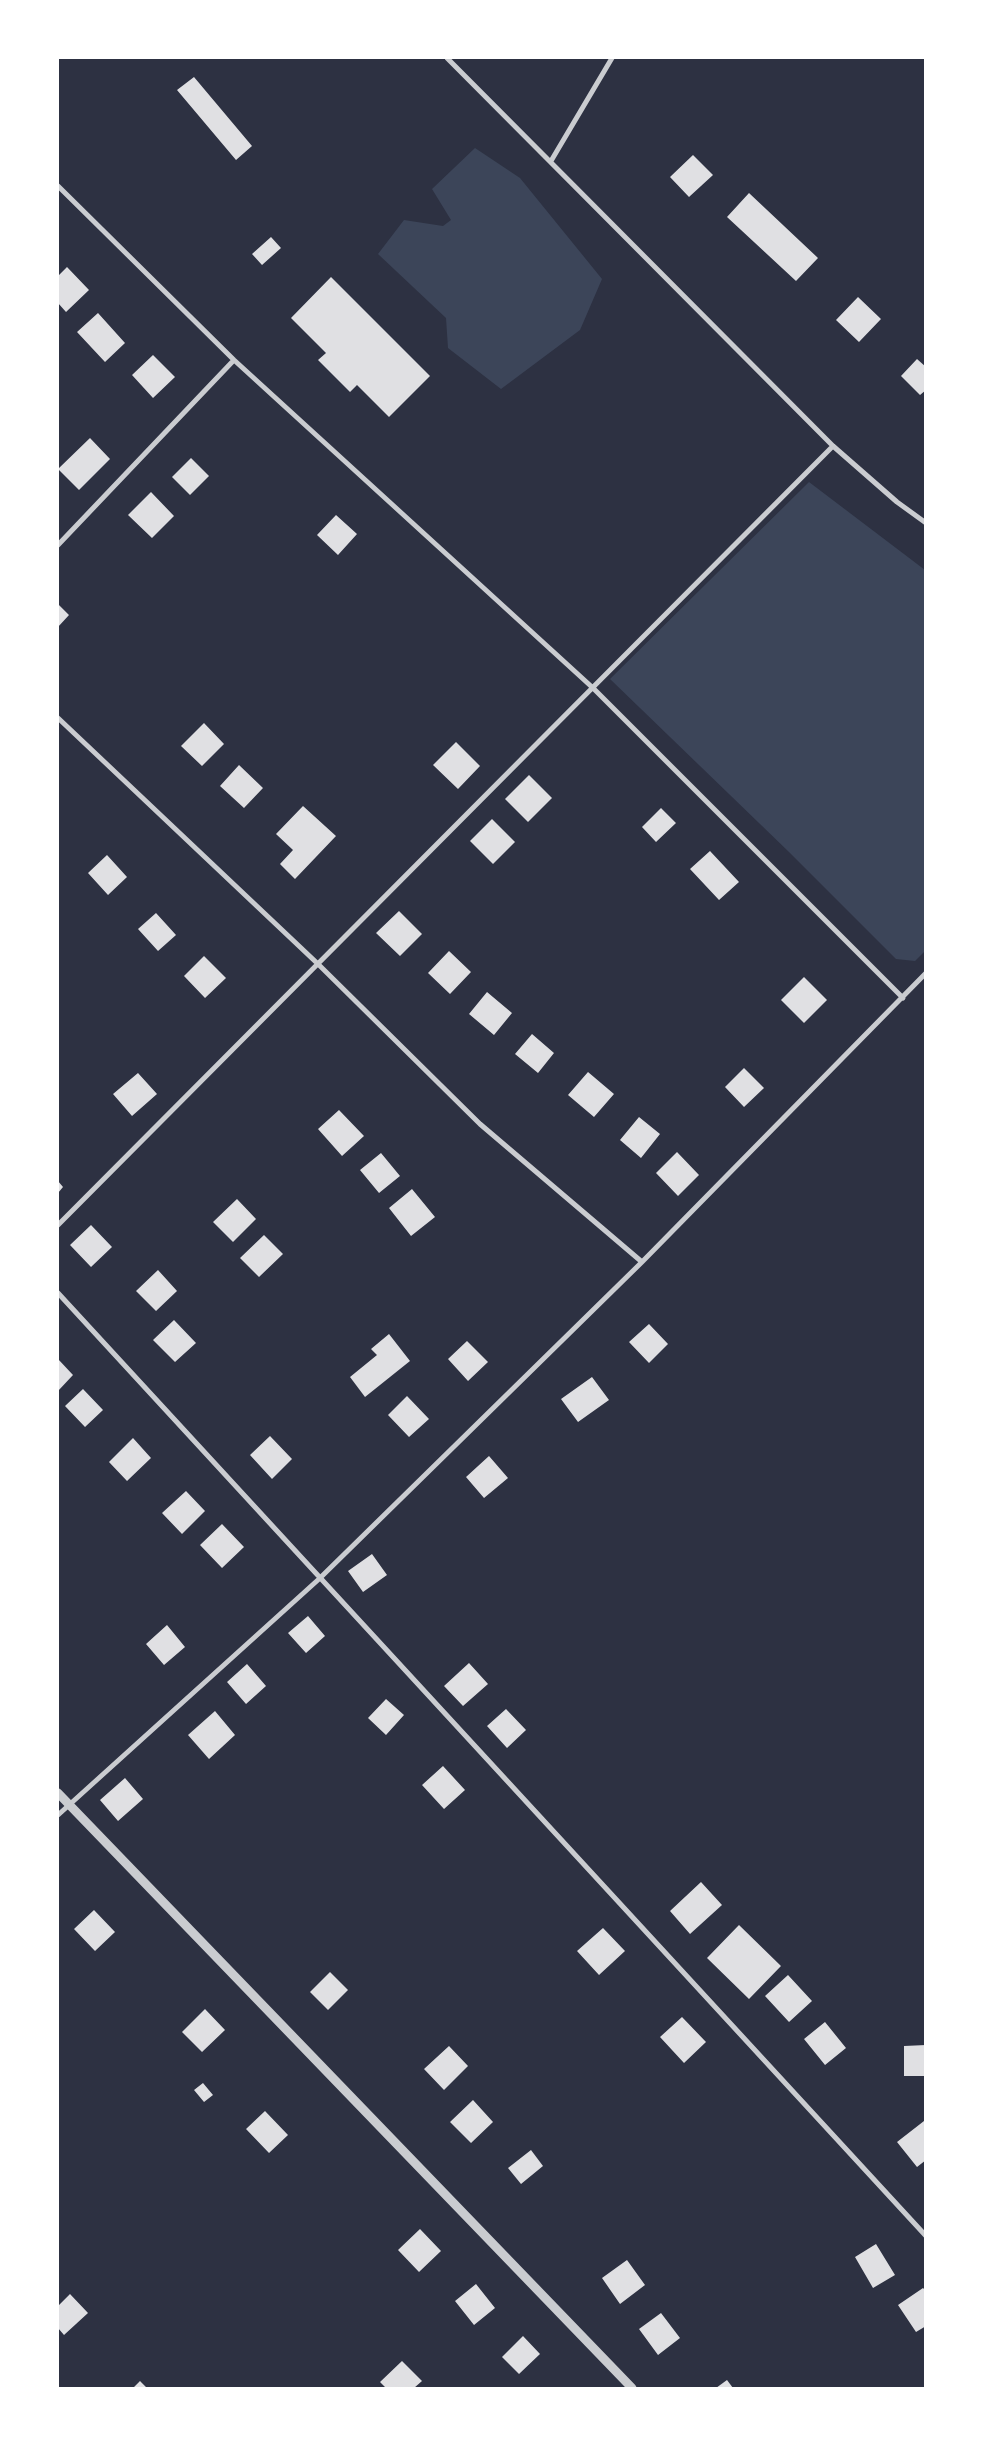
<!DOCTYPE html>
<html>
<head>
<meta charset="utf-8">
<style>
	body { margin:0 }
	#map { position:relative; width:983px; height:2446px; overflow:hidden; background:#2d3142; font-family:"Exo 2",sans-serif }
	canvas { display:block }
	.frame { position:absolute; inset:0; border:59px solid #fff; pointer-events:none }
</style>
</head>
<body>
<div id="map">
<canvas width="983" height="2446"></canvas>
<div class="frame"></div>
</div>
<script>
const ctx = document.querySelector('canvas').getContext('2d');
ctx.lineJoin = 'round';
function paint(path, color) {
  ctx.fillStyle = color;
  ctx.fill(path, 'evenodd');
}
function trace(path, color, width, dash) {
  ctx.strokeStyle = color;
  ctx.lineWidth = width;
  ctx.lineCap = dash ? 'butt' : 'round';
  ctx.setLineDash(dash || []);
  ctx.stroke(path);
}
const green = new Path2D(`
	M475,148L520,178L602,279L580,330L501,389L448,348L446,318L378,254L404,220L443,226L451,220L432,189Z
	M809,482L925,570L926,950L915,961L896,959L789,852L610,679Z`);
const building = new Path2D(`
	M194,77L252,146L236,160L177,90Z
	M693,155L713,175L689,197L670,177Z
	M749,193L818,258L796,281L727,217Z
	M271,237L281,248L262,265L252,254Z
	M67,267L89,290L66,312L58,303V276Z
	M331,277L430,376L389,417L357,385L350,392L318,360L326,353L291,318Z
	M858,297L881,319L859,342L836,320Z
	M98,313L125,343L105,362L77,332Z
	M153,355L175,377L153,398L132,375Z
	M917,359L926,367V390L920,395L901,376Z
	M90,438L110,459L79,490L58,469Z
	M191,458L209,476L190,495L172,477Z
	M151,492L174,516L152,538L128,515Z
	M336,515L357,534L338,555L317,535Z
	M58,604L69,615L58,627Z
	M204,723L224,744L202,766L181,746Z
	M456,742L480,766L458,789L433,765Z
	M239,765L263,788L244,808L220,786Z
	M529,775L552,798L528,822L505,799Z
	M303,806L336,836L295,879L280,864L293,850L276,834Z
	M661,808L676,823L656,842L642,827Z
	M492,819L515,842L493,864L470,841Z
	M710,851L739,882L719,900L690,869Z
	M107,855L127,877L108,895L88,873Z
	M399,911L422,934L400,956L376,933Z
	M156,913L176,935L158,951L138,929Z
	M449,951L471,972L450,994L428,973Z
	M204,956L226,978L205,998L184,976Z
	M804,977L827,1000L804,1023L781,1000Z
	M487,992L512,1013L494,1035L469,1014Z
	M532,1034L554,1053L538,1073L515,1054Z
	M744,1068L764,1088L744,1107L725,1087Z
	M588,1072L614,1094L594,1117L568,1095Z
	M138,1073L157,1094L132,1116L113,1094Z
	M339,1110L364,1136L342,1156L318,1129Z
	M639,1117L660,1134L641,1158L620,1140Z
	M677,1152L699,1175L678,1196L656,1173Z
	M381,1153L400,1176L379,1193L360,1170Z
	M58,1181L63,1187L58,1193Z
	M412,1189L435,1217L411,1236L389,1208Z
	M237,1199L256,1219L233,1242L213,1222Z
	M91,1225L112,1247L91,1267L70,1245Z
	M264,1235L283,1254L259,1277L240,1258Z
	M158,1270L177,1291L156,1311L136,1291Z
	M174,1320L196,1343L175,1362L153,1340Z
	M649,1324L668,1344L649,1363L629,1342Z
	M389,1334L410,1361L365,1397L350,1377L377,1355L371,1349Z
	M467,1341L488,1362L468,1381L448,1359Z
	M58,1359L73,1375L58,1391Z
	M592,1377L609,1400L578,1422L561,1399Z
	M83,1389L103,1410L85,1427L65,1406Z
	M407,1396L429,1419L409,1437L388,1415Z
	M270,1436L292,1459L272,1479L250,1455Z
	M133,1438L151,1458L127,1481L109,1462Z
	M489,1456L508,1478L484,1498L466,1477Z
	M186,1491L205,1511L182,1534L162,1513Z
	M222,1524L244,1547L222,1568L200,1545Z
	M372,1554L387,1575L363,1592L348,1571Z
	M308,1616L325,1636L306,1653L288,1633Z
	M167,1625L185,1647L164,1665L146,1644Z
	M469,1663L488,1684L463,1706L444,1686Z
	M247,1664L266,1686L246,1704L227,1682Z
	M386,1699L404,1715L386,1735L368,1718Z
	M506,1709L526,1730L507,1748L487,1726Z
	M215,1711L235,1735L209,1759L188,1735Z
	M443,1766L465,1790L444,1809L422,1785Z
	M125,1778L143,1799L118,1821L100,1800Z
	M701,1882L722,1905L690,1934L670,1911Z
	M94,1910L115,1932L95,1951L74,1929Z
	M739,1925L781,1966L749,1999L707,1958Z
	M603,1928L625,1951L599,1975L577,1951Z
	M330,1972L348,1990L328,2010L310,1992Z
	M788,1975L812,2001L789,2022L765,1996Z
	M205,2009L225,2030L202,2052L182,2032Z
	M682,2017L706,2042L684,2063L660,2037Z
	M825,2022L846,2048L825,2065L804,2039Z
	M926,2045V2076H904V2046Z
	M449,2046L468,2066L444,2090L424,2069Z
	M203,2083L213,2095L204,2102L194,2090Z
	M473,2100L493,2122L471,2143L450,2122Z
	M265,2111L288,2135L269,2153L246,2129Z
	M924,2121L926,2160L917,2167L897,2142Z
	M531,2150L543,2166L521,2184L508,2168Z
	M420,2229L441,2251L419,2272L398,2250Z
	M876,2244L895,2275L873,2288L855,2257Z
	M627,2260L645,2285L620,2304L602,2278Z
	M476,2284L495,2308L474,2325L455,2301Z
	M923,2288L926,2291V2326L916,2332L898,2305Z
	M70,2294L88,2313L64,2335L58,2328V2306Z
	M661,2313L680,2338L658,2355L639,2329Z
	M523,2336L540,2354L519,2374L502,2357Z
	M402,2361L422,2381L414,2388H386L380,2382Z
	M727,2380L733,2388H716Z
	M140,2381L147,2388H133Z`);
const minor = new Path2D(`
	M447,58L833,446L897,502L926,523
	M551,161L612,58
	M58,186L234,360L593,688L903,998
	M58,545L234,360
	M58,718L318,964L480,1124L642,1262
	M58,1225L833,446
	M58,1293L926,2236
	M58,1815L319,1579L642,1262L926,973`);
const tertiary = new Path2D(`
	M58,1793L632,2388`);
paint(green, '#3c4559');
paint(building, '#e0e0e3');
trace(minor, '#caccd0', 5);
trace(tertiary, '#caccd0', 9);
</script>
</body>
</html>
